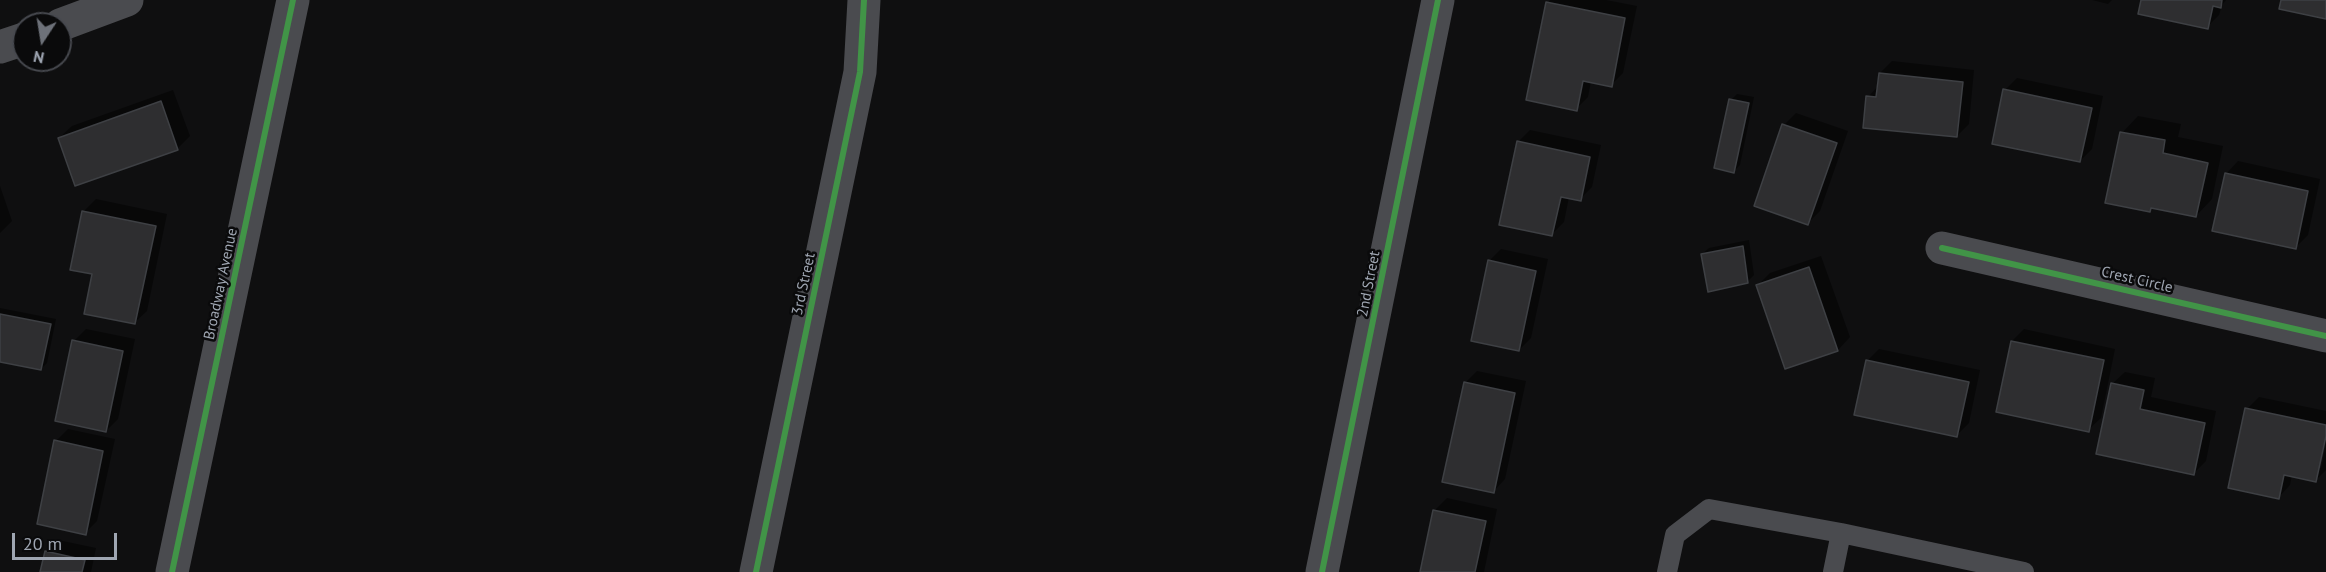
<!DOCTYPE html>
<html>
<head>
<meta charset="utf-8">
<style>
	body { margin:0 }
	#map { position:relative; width:2326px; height:572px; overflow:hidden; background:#0f0f10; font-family:"PT Sans",sans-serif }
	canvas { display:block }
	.north { position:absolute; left:12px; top:12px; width:60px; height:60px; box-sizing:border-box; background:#0a0a0b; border:2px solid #46484e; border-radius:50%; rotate:192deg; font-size:16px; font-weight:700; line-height:24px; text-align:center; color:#9fa6b2 }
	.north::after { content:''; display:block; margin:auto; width:21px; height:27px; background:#6d7179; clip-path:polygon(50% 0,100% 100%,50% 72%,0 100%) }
	.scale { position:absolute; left:12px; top:533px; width:105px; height:27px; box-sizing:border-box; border:3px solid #9fa6b2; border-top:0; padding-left:8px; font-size:18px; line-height:21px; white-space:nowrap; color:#9fa6b2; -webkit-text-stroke:4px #0a0a0b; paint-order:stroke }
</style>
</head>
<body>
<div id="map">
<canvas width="2326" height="572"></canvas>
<div class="north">N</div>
<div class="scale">20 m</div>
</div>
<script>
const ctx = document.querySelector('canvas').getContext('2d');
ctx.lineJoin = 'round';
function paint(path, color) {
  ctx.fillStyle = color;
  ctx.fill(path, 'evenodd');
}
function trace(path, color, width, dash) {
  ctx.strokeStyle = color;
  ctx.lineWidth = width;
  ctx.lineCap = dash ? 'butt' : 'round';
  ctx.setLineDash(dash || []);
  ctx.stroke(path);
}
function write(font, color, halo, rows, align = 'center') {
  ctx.font = font + ' "PT Sans",sans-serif';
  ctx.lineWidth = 5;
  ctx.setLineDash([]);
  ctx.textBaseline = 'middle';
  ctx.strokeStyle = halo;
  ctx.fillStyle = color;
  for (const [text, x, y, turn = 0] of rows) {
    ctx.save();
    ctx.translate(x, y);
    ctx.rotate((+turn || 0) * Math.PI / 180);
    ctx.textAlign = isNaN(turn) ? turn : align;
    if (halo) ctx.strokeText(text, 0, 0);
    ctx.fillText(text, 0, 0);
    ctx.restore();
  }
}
const shadow = new Path2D(`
	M1550,0H1606L1637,6L1623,73L1611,85L1591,81L1588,97L1576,109L1548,3Z
	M2092,0H2112L2108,4Z
	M2142,0H2226L2222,5L2219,15L2207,27Z
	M1892,61L1974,70L1969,124L1957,136L1868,97L1879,85L1880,73Z
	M2017,78L2103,96L2092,149L2080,161L2005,90Z
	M173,90L190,136L178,148L76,184L59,138L72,126Z
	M1737,94L1754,97L1740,165L1734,171L1731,100Z
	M1796,113L1848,131L1820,211L1808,223L1784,125Z
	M2138,116L2181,124L2178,137L2223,146L2212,199L2196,216L2154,207L2150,211L2122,133Z
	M1530,130L1601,145L1592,187L1580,199L1569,197L1564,222L1552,234L1518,142Z
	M2238,161L2320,179L2308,235L2296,247L2226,174Z
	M0,186L12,221L0,233Z
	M96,199L167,214L147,311L134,323L94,273L72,268L84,211Z
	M1749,240L1754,275L1747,282L1702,254L1709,248Z
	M1501,249L1548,259L1531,338L1519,350L1489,261Z
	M1821,256L1850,337L1838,350L1758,285L1770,273Z
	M0,308L56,319L47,363L41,369L0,360Z
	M86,329L135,339L118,419L106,431L74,341Z
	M2024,329L2115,349L2101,418L2088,430L2012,341Z
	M1879,349L1980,370L1969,423L1957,435L1867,361Z
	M1477,371L1526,381L1505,479L1493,492L1465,383Z
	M2125,372L2155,378L2151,397L2216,411L2206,461L2194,473L2112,384Z
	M2259,397L2326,411V429L2318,468H2321L2326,443V470L2316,480L2292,475L2290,485L2278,498L2247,409Z
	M68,429L115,439L97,521L85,533L56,441Z
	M1447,498L1497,509L1484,572H1422L1435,510Z
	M58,540L96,548L91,572H42L46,552Z`);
const building = new Path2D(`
	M2141,0H2222L2221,8L2213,6L2208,29L2138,14Z
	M2281,0H2326V19L2279,9Z
	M1546,2L1625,18L1612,87L1583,81L1577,111L1526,100Z
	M1879,73L1963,82L1957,137L1863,128L1866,96L1876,97Z
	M2003,89L2092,108L2080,162L1992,144Z
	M1729,99L1749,103L1734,173L1714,168Z
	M161,101L178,150L75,186L58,138Z
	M1782,124L1837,143L1808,225L1754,206Z
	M2120,132L2165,140L2163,153L2208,163L2196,217L2151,208L2150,212L2105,203Z
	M1517,141L1590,157L1581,201L1561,197L1552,236L1499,225Z
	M2225,173L2308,191L2296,249L2212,231Z
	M82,211L156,226L135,324L84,314L92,274L70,270Z
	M1743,246L1748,283L1708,292L1701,254Z
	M1488,260L1536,271L1519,351L1471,341Z
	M1809,267L1838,351L1785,369L1756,285Z
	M0,314L51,324L41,370L0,362Z
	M72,340L123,351L106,432L55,421Z
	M2011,341L2104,360L2089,432L1996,412Z
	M1866,360L1969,382L1957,437L1854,415Z
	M1464,382L1515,393L1494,493L1442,482Z
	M2111,383L2144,390L2140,409L2205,423L2194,475L2096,454Z
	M2245,408L2326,425V436L2316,482L2284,475L2279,499L2228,488Z
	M54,440L103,451L86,535L37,524Z
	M1433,510L1486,521L1475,572H1420Z
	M45,551L85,560L82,572H40Z`);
const service = new Path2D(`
	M1667,572L1675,535L1709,509L1841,533
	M1833,572L1841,533L2024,572`);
const minor = new Path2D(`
	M60,25L127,0
	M0,47L24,39
	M1942,248L2326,336
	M172,572L293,0
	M756,572L860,72L864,0
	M1322,572L1438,0`);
const cycleway = new Path2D(`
	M1942,248L2326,336
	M172,572L293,0
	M756,572L860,72L864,0
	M1322,572L1438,0`);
const streetNames = [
	["Crest Circle",2137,280,13],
	["Broadway Avenue",221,284,-78],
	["3rd Street",804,284,-78],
	["2nd Street",1369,284,-79]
];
paint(shadow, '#0007');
paint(building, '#2e2e30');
trace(building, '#3e4044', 1.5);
trace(service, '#4a4b4f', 20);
trace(minor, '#4a4b4f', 33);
trace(cycleway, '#419447', 6);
write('15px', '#9fa6b2', '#0a0a0b', streetNames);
</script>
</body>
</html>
